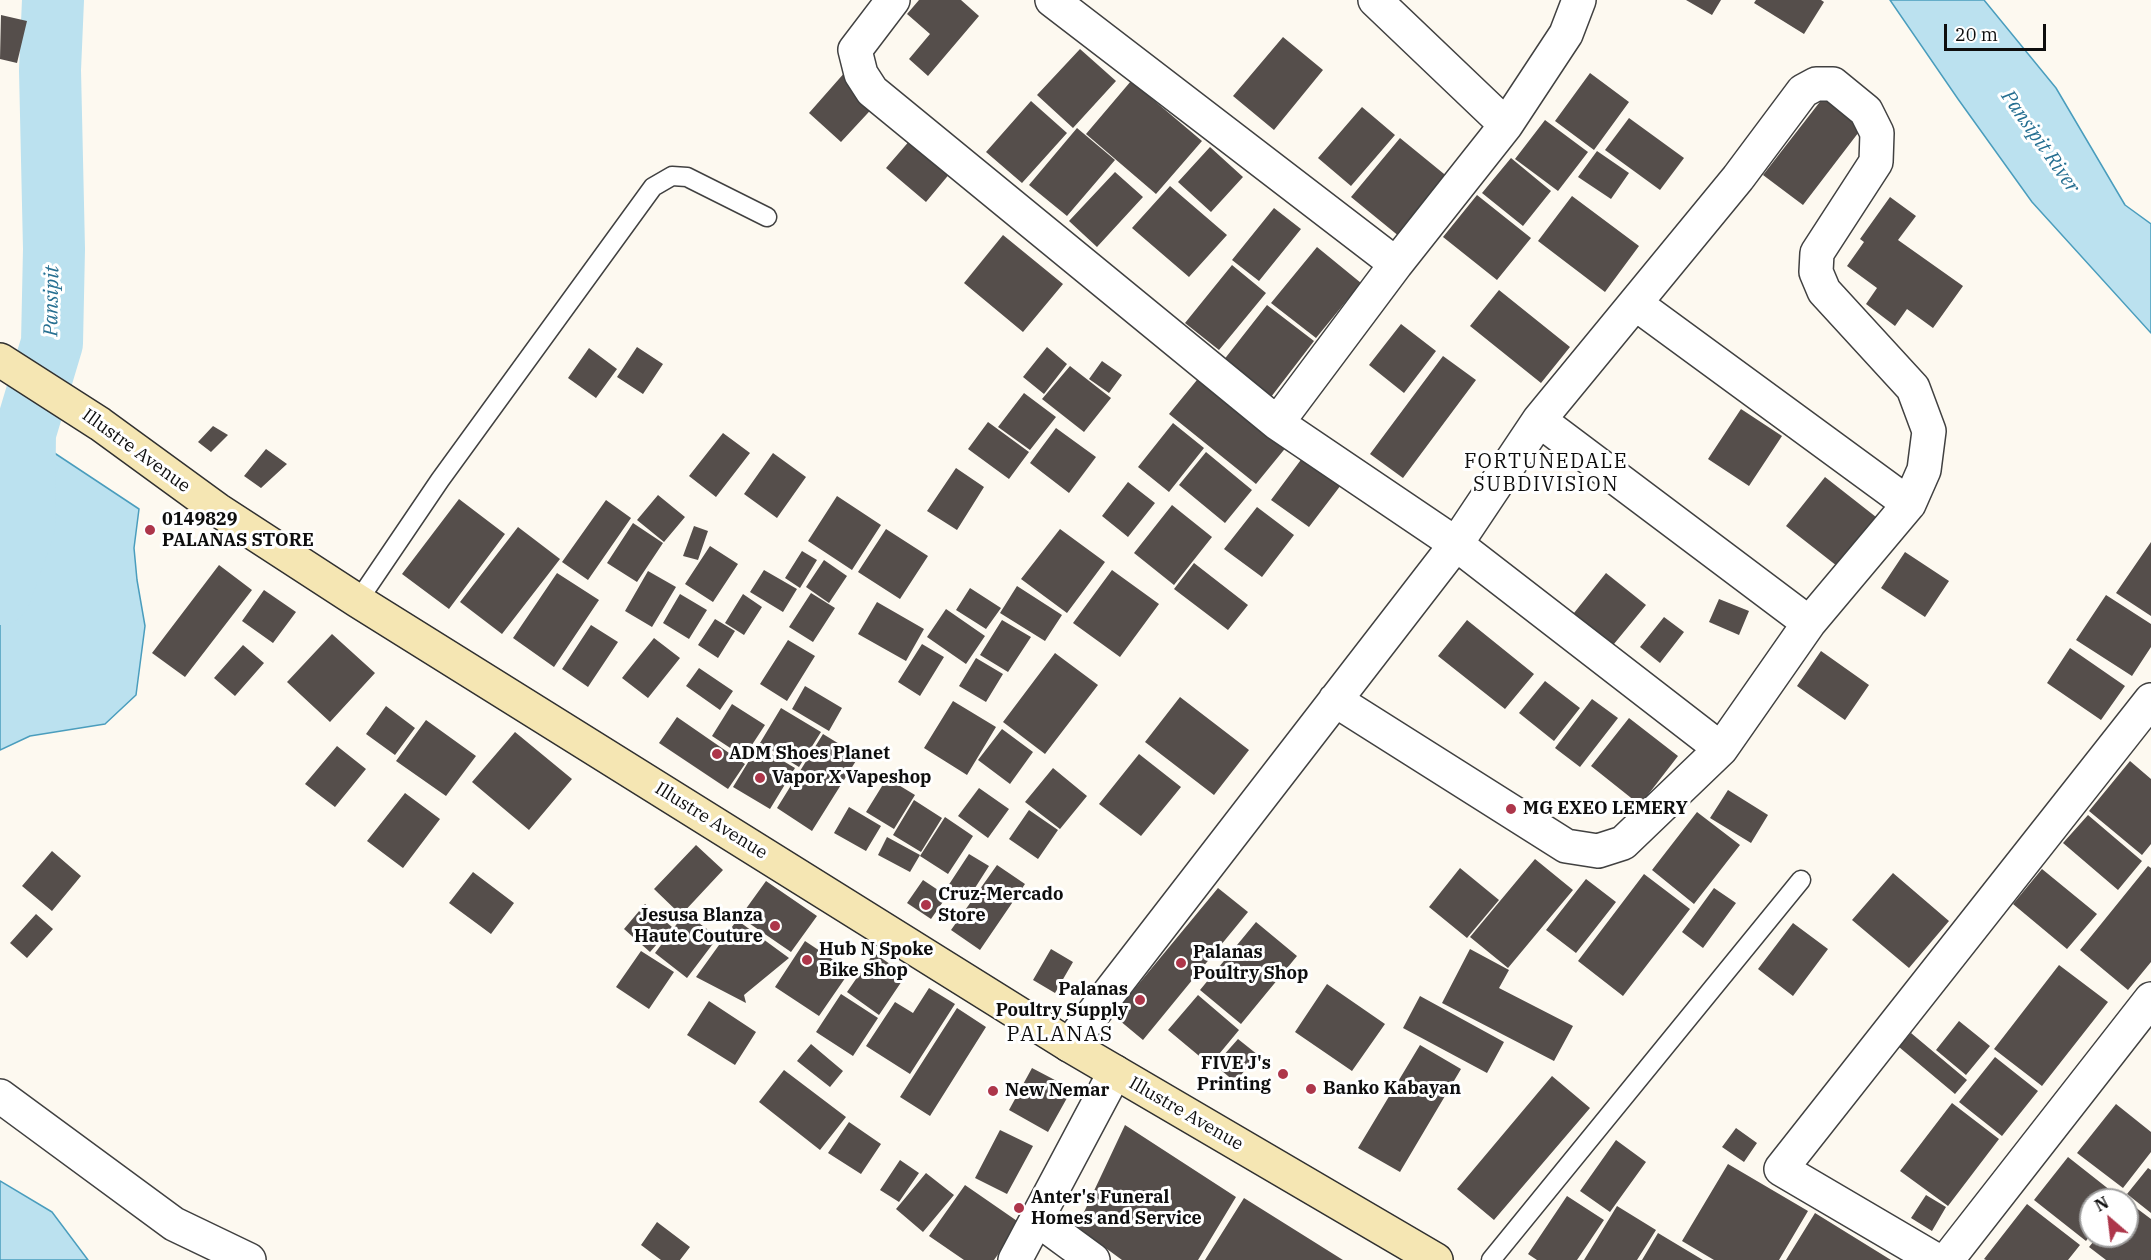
<!DOCTYPE html>
<html>
<head>
<meta charset="utf-8">
<style>
	body { margin:0 }
	#map { position:relative; width:2151px; height:1260px; overflow:hidden; background:#fdf9f0; font-family:"IBM Plex Serif",serif }
	canvas { display:block }
	.north { position:absolute; left:2079px; top:1188px; width:60px; height:60px; box-sizing:border-box; background:#fff; border:2px solid #9f9f9f; border-radius:50%; rotate:332deg; font-size:16px; font-weight:700; line-height:24px; text-align:center; color:#0e0e0e }
	.north::after { content:''; display:block; margin:auto; width:21px; height:27px; background:#ad364a; clip-path:polygon(50% 0,100% 100%,50% 72%,0 100%) }
	.scale { position:absolute; left:1944px; top:24px; width:102px; height:27px; box-sizing:border-box; border:3px solid #0e0e0e; border-top:0; padding-left:8px; font-size:18px; line-height:21px; white-space:nowrap; color:#0e0e0e; -webkit-text-stroke:4px #fff; paint-order:stroke }
</style>
</head>
<body>
<div id="map">
<canvas width="2151" height="1260"></canvas>
<div class="north">N</div>
<div class="scale">20 m</div>
</div>
<script>
const ctx = document.querySelector('canvas').getContext('2d');
ctx.lineJoin = 'round';
function paint(path, color) {
  ctx.fillStyle = color;
  ctx.fill(path, 'evenodd');
}
function trace(path, color, width, dash) {
  ctx.strokeStyle = color;
  ctx.lineWidth = width;
  ctx.lineCap = dash ? 'butt' : 'round';
  ctx.setLineDash(dash || []);
  ctx.stroke(path);
}
function write(font, color, halo, rows, align = 'center') {
  ctx.font = font + ' "IBM Plex Serif",serif';
  ctx.lineWidth = 6;
  ctx.setLineDash([]);
  ctx.textBaseline = 'middle';
  ctx.strokeStyle = halo;
  ctx.fillStyle = color;
  for (const [text, x, y, turn = 0] of rows) {
    ctx.save();
    ctx.translate(x, y);
    ctx.rotate((+turn || 0) * Math.PI / 180);
    ctx.textAlign = isNaN(turn) ? turn : align;
    if (halo) ctx.strokeText(text, 0, 0);
    ctx.fillText(text, 0, 0);
    ctx.restore();
  }
}
const water = new Path2D(`
	M1890,0H1984L2056,88L2125,205L2151,224V333L2032,202L1958,99Z
	M0,417L139,509L134,548L137,580L145,626L136,695L105,724L30,736L0,750Z
	M0,1181L52,1212L88,1260H0Z`);
const river = new Path2D(`
	M0,594L24,527L25,433L52,343L54,249L50,70L53,0`);
const building = new Path2D(`
	M919,0H961L979,16L928,76L909,59L930,34L907,14Z
	M1686,0H1721L1712,15Z
	M1756,0H1821L1824,2L1804,34L1754,3Z
	M1,15L27,21L17,63L0,59Z
	M1283,37L1323,70L1274,130L1233,96Z
	M1080,49L1116,81L1073,128L1037,95Z
	M846,71L879,101L841,142L809,113Z
	M1590,73L1629,102L1594,150L1555,121Z
	M1131,81L1202,141L1156,194L1086,134Z
	M1826,94L1865,124L1803,205L1763,175Z
	M1031,101L1067,133L1022,183L986,152Z
	M1362,107L1395,135L1351,186L1318,158Z
	M1629,118L1684,158L1660,190L1605,150Z
	M1545,120L1588,152L1558,191L1515,159Z
	M1077,128L1115,160L1067,216L1029,185Z
	M1400,138L1449,178L1400,237L1351,197Z
	M911,139L951,172L926,202L886,168Z
	M1210,147L1243,177L1211,212L1178,182Z
	M1597,151L1629,173L1611,199L1578,177Z
	M1511,158L1551,191L1523,226L1482,193Z
	M1115,172L1143,197L1097,247L1069,221Z
	M1170,186L1227,235L1189,277L1132,228Z
	M1477,195L1531,238L1497,280L1443,237Z
	M1572,196L1639,246L1605,292L1538,241Z
	M1890,197L1916,216L1898,240L1963,286L1933,328L1907,309L1895,326L1866,304L1877,288L1847,266L1864,242L1860,239Z
	M1274,208L1301,229L1259,281L1232,260Z
	M1003,235L1063,284L1023,332L964,283Z
	M1317,247L1361,283L1316,338L1271,303Z
	M1232,265L1266,293L1219,350L1185,323Z
	M1499,290L1570,347L1541,383L1470,326Z
	M1267,305L1314,341L1271,397L1223,361Z
	M1401,324L1436,351L1404,393L1369,365Z
	M637,347L663,364L643,394L617,377Z
	M1047,347L1067,364L1044,394L1023,377Z
	M589,348L617,369L596,398L568,378Z
	M1443,356L1476,380L1403,478L1370,454Z
	M1102,361L1122,375L1109,393L1089,379Z
	M1070,366L1111,398L1084,432L1042,399Z
	M1206,369L1292,440L1256,484L1169,414Z
	M1024,393L1056,417L1030,450L998,427Z
	M1741,409L1782,436L1749,486L1708,459Z
	M988,422L1029,452L1009,479L968,449Z
	M1173,423L1204,448L1169,492L1138,467Z
	M213,426L228,435L211,452L198,442Z
	M1056,428L1096,457L1069,493L1030,463Z
	M723,433L750,453L716,497L689,476Z
	M266,449L287,464L261,488L244,476Z
	M1206,452L1252,490L1225,523L1179,485Z
	M773,453L806,477L777,518L744,494Z
	M1306,453L1344,481L1309,527L1271,500Z
	M956,468L984,487L957,530L927,511Z
	M1825,477L1876,517L1837,566L1786,526Z
	M1128,482L1155,503L1128,537L1102,516Z
	M658,495L685,517L664,542L637,520Z
	M837,496L881,525L852,570L808,541Z
	M459,499L505,534L449,609L402,574Z
	M606,500L631,518L588,580L562,562Z
	M1172,505L1212,537L1174,585L1134,553Z
	M1257,507L1294,535L1262,577L1224,549Z
	M633,523L663,543L637,582L607,563Z
	M694,526L708,531L698,560L683,556Z
	M518,527L560,559L502,634L460,602Z
	M886,529L928,556L900,599L858,572Z
	M1060,529L1105,562L1067,613L1021,579Z
	M2151,542V616L2116,593Z
	M710,546L738,564L713,602L685,584Z
	M802,551L817,560L800,588L785,578Z
	M1905,552L1949,581L1925,617L1881,588Z
	M824,560L847,576L829,603L806,587Z
	M1194,563L1248,605L1228,630L1174,589Z
	M219,565L252,590L185,677L152,653Z
	M764,570L797,589L783,612L750,592Z
	M1112,570L1159,604L1120,657L1073,623Z
	M648,571L676,587L652,627L625,611Z
	M557,573L599,600L554,667L513,638Z
	M1606,573L1646,605L1609,650L1570,618Z
	M1017,586L1062,615L1045,641L1000,613Z
	M970,588L1001,608L986,629L956,610Z
	M264,590L296,612L273,643L242,621Z
	M811,593L835,608L813,642L789,627Z
	M680,594L707,610L689,639L663,623Z
	M743,594L762,607L744,635L725,623Z
	M2106,595L2151,624V647L2132,676L2076,640Z
	M1719,599L1749,611L1739,635L1709,622Z
	M877,602L924,629L906,661L858,634Z
	M946,609L985,636L966,664L927,637Z
	M1664,617L1684,632L1660,663L1640,647Z
	M715,619L735,631L718,658L698,645Z
	M1002,620L1031,637L1008,672L980,655Z
	M1467,620L1534,674L1505,709L1438,656Z
	M591,625L618,642L588,687L562,669Z
	M332,634L375,673L330,722L287,682Z
	M654,638L680,658L648,698L622,678Z
	M788,640L815,656L787,701L760,684Z
	M922,644L944,657L920,696L898,682Z
	M243,645L264,663L235,696L214,678Z
	M2070,648L2125,686L2101,720L2047,683Z
	M1821,651L1869,685L1845,720L1797,686Z
	M1055,653L1098,685L1045,754L1003,722Z
	M976,658L1003,674L986,702L959,686Z
	M699,668L733,691L720,710L686,686Z
	M1545,681L1580,708L1554,741L1519,713Z
	M805,686L842,708L829,731L792,709Z
	M1180,697L1249,750L1214,795L1145,742Z
	M1592,699L1618,718L1580,767L1555,748Z
	M953,701L996,727L967,775L924,748Z
	M732,704L765,725L744,757L712,736Z
	M386,706L415,728L395,755L366,734Z
	M781,708L821,732L799,767L760,743Z
	M677,717L745,764L728,789L659,743Z
	M1629,718L1678,756L1640,805L1591,766Z
	M426,720L476,756L446,796L396,761Z
	M1002,729L1033,752L1010,784L978,760Z
	M515,732L572,779L529,830L472,782Z
	M823,734L859,756L812,831L777,808Z
	M337,746L366,769L335,807L305,784Z
	M758,746L795,768L770,809L733,787Z
	M1139,754L1181,787L1141,836L1099,804Z
	M2130,761L2151,779V844L2142,855L2089,811Z
	M1053,768L1087,796L1060,829L1025,802Z
	M887,778L915,795L894,829L866,812Z
	M979,788L1009,809L988,838L958,816Z
	M1728,790L1768,815L1751,843L1710,818Z
	M405,793L440,819L403,868L367,841Z
	M914,800L942,818L921,852L893,835Z
	M849,807L881,826L866,851L834,833Z
	M1029,810L1058,830L1038,859L1009,839Z
	M1697,812L1740,845L1694,904L1652,870Z
	M2088,815L2142,861L2118,890L2063,843Z
	M945,817L973,836L948,874L920,856Z
	M887,837L920,855L910,872L878,855Z
	M696,845L723,870L681,915L654,889Z
	M52,851L81,876L52,911L22,886Z
	M969,854L989,866L966,902L946,889Z
	M1535,859L1573,890L1508,968L1470,937Z
	M997,865L1025,884L980,950L951,930Z
	M2148,866L2151,868V962L2128,990L2080,950Z
	M1460,868L1499,900L1467,938L1429,907Z
	M2042,869L2097,914L2067,949L2013,904Z
	M473,872L514,903L491,934L449,903Z
	M1893,873L1949,921L1909,968L1852,920Z
	M1644,874L1690,909L1623,996L1578,961Z
	M1586,879L1616,902L1576,953L1546,930Z
	M923,880L947,896L931,919L907,903Z
	M766,881L817,916L791,952L740,917Z
	M1218,888L1248,912L1143,1040L1113,1015Z
	M1714,888L1736,903L1703,948L1682,932Z
	M645,904L672,927L650,952L624,929Z
	M685,913L718,937L687,978L655,953Z
	M36,914L53,929L27,958L10,943Z
	M737,920L789,958L744,995L746,1003L696,977Z
	M1256,922L1297,956L1241,1024L1200,990Z
	M1793,923L1828,949L1793,996L1758,969Z
	M805,941L850,971L819,1016L775,987Z
	M1051,949L1073,962L1055,993L1033,980Z
	M1470,949L1509,970L1499,988L1573,1026L1554,1061L1442,1003Z
	M641,951L674,972L649,1009L616,987Z
	M874,953L906,975L879,1015L847,992Z
	M2059,965L2108,1002L2042,1086L1994,1049Z
	M1327,984L1385,1024L1352,1071L1295,1032Z
	M929,988L955,1004L910,1074L866,1046L895,1002L913,1013Z
	M841,994L878,1018L853,1056L816,1032Z
	M1198,995L1239,1030L1210,1065L1168,1030Z
	M1420,996L1504,1042L1487,1073L1403,1028Z
	M709,1001L756,1032L735,1065L687,1035Z
	M957,1008L986,1027L930,1116L900,1097Z
	M1959,1021L1990,1046L1966,1075L1936,1050Z
	M1911,1033L1967,1080L1955,1094L1899,1047Z
	M1238,1039L1258,1055L1235,1082L1215,1065Z
	M811,1044L843,1071L830,1087L797,1061Z
	M1420,1045L1461,1069L1400,1172L1358,1148Z
	M1995,1057L2038,1091L2002,1136L1959,1102Z
	M1032,1068L1072,1089L1048,1132L1009,1110Z
	M784,1070L846,1117L820,1150L759,1102Z
	M1552,1076L1590,1108L1494,1220L1457,1189Z
	M1952,1103L1999,1139L1948,1206L1900,1171Z
	M2116,1104L2151,1132V1152L2123,1188L2077,1153Z
	M849,1122L881,1144L861,1174L828,1153Z
	M1125,1125L1236,1197L1198,1260H1122L1077,1227Z
	M1736,1128L1757,1143L1744,1162L1722,1147Z
	M1000,1130L1033,1146L1007,1194L975,1178Z
	M1616,1140L1646,1162L1610,1212L1580,1191Z
	M2068,1157L2120,1198L2119,1200H2091V1234L2086,1241L2034,1200Z
	M900,1160L919,1173L899,1202L880,1190Z
	M1728,1164L1808,1211L1779,1260H1714L1682,1241Z
	M2148,1168L2151,1170V1213L2127,1194Z
	M926,1173L954,1195L923,1232L896,1209Z
	M965,1185L1020,1223L994,1260H964L929,1236Z
	M1926,1195L1946,1207L1932,1231L1911,1218Z
	M1567,1196L1604,1220L1577,1260H1537L1528,1254Z
	M1244,1198L1343,1260H1205Z
	M2127,1201L2151,1219V1260H2106L2089,1247L2098,1236H2127Z
	M2027,1204L2080,1245L2068,1260H1986L1984,1259Z
	M1617,1206L1656,1230L1637,1260H1584Z
	M1815,1213L1891,1260H1786Z
	M657,1222L690,1247L680,1260H661L641,1245Z
	M1658,1233L1703,1260H1642Z`);
const lane = new Path2D(`
	M358,601L440,480L653,187L672,176L687,177L767,217
	M1491,1260L1801,880`);
const street = new Path2D(`
	M893,0L855,50L861,74L872,91L1277,423L1456,544L1721,749
	M1052,0L1396,264L1277,423
	M1375,0L1506,125L1396,264
	M1506,125L1566,34L1579,0
	M1539,420L1809,623
	M1335,700L1566,846L1598,851L1623,843L1721,749L1809,623L1909,504L1636,304
	M1069,1045L1456,544L1539,420L1738,178L1803,91L1816,84H1833L1866,111L1877,133L1876,162L1817,253L1816,272L1824,291L1913,388L1929,431L1924,470L1909,504
	M0,1096L174,1224L249,1260
	M1037,1219L1093,1260
	M1015,1260L1115,1072
	M1936,1260L1781,1169L2151,700
	M1947,1260L2151,999`);
const secondary = new Path2D(`
	M0,360L100,424L218,510L358,601L1069,1045L1436,1260`);
const markers = [
	[150,530,6,"#ad364a"],
	[717,754,6,"#ad364a"],
	[760,778,6,"#ad364a"],
	[1511,809,6,"#ad364a"],
	[926,905,6,"#ad364a"],
	[775,926,6,"#ad364a"],
	[807,960,6,"#ad364a"],
	[1181,963,6,"#ad364a"],
	[1140,1000,6,"#ad364a"],
	[1283,1074,6,"#ad364a"],
	[1311,1089,6,"#ad364a"],
	[993,1091,6,"#ad364a"],
	[1019,1208,6,"#ad364a"]
];
const streetNames = [
	["Illustre Avenue",136,451,36],
	["Illustre Avenue",711,821,32],
	["Illustre Avenue",1186,1114,30]
];
const poiNames = [
	["0149829",162,520],
	["PALANAS STORE",162,541],
	["ADM Shoes Planet",729,754],
	["Vapor X Vapeshop",772,778],
	["MG EXEO LEMERY",1523,809],
	["Cruz-Mercado",938,895],
	["Store",938,916],
	["Jesusa Blanza",763,916,"right"],
	["Haute Couture",763,937,"right"],
	["Hub N Spoke",819,950],
	["Bike Shop",819,971],
	["Palanas",1193,953],
	["Poultry Shop",1193,974],
	["Palanas",1128,990,"right"],
	["Poultry Supply",1128,1011,"right"],
	["FIVE J's",1271,1064,"right"],
	["Printing",1271,1085,"right"],
	["Banko Kabayan",1323,1089],
	["New Nemar",1005,1091],
	["Anter's Funeral",1031,1198],
	["Homes and Service",1031,1219]
];
const waterNames = [
	["Pansipit River",2040,142,55],
	["Pansipit",52,301,-89]
];
const neighbourhoodNames = [
	["FORTUNEDALE",1546,462],
	["SUBDIVISION",1546,485]
];
const quarterNames = [
	["PALANAS",1060,1035]
];
paint(water, '#bbe1ef');
trace(water, '#4a9dbd', 1.5);
trace(river, '#bbe1ef', 62);
paint(building, '#554e4b');
trace(lane, '#414141', 21);
trace(street, '#414141', 36);
trace(secondary, '#303030', 36);
trace(lane, '#fff', 18);
trace(street, '#fff', 33);
trace(secondary, '#f5e6b3', 33);
for (const [x, y, r, color] of markers) {
  const dot = new Path2D();
  dot.arc(x, y, r, 0, 2 * Math.PI);
  ctx.fillStyle = color;
  ctx.fill(dot);
  trace(dot, '#fff', 2);
}
write('18px', '#0e0e0e', '#fff', streetNames);
write('bold 18px', '#0e0e0e', '#fff', poiNames, 'left');
write('italic 20px', '#266f91', '#fff', waterNames);
ctx.letterSpacing = '1.5px';
write('20px', '#0e0e0e', '#fff', neighbourhoodNames);
ctx.letterSpacing = '0px';
ctx.letterSpacing = '1.5px';
write('21px', '#0e0e0e', '#fff', quarterNames);
ctx.letterSpacing = '0px';
</script>
</body>
</html>
